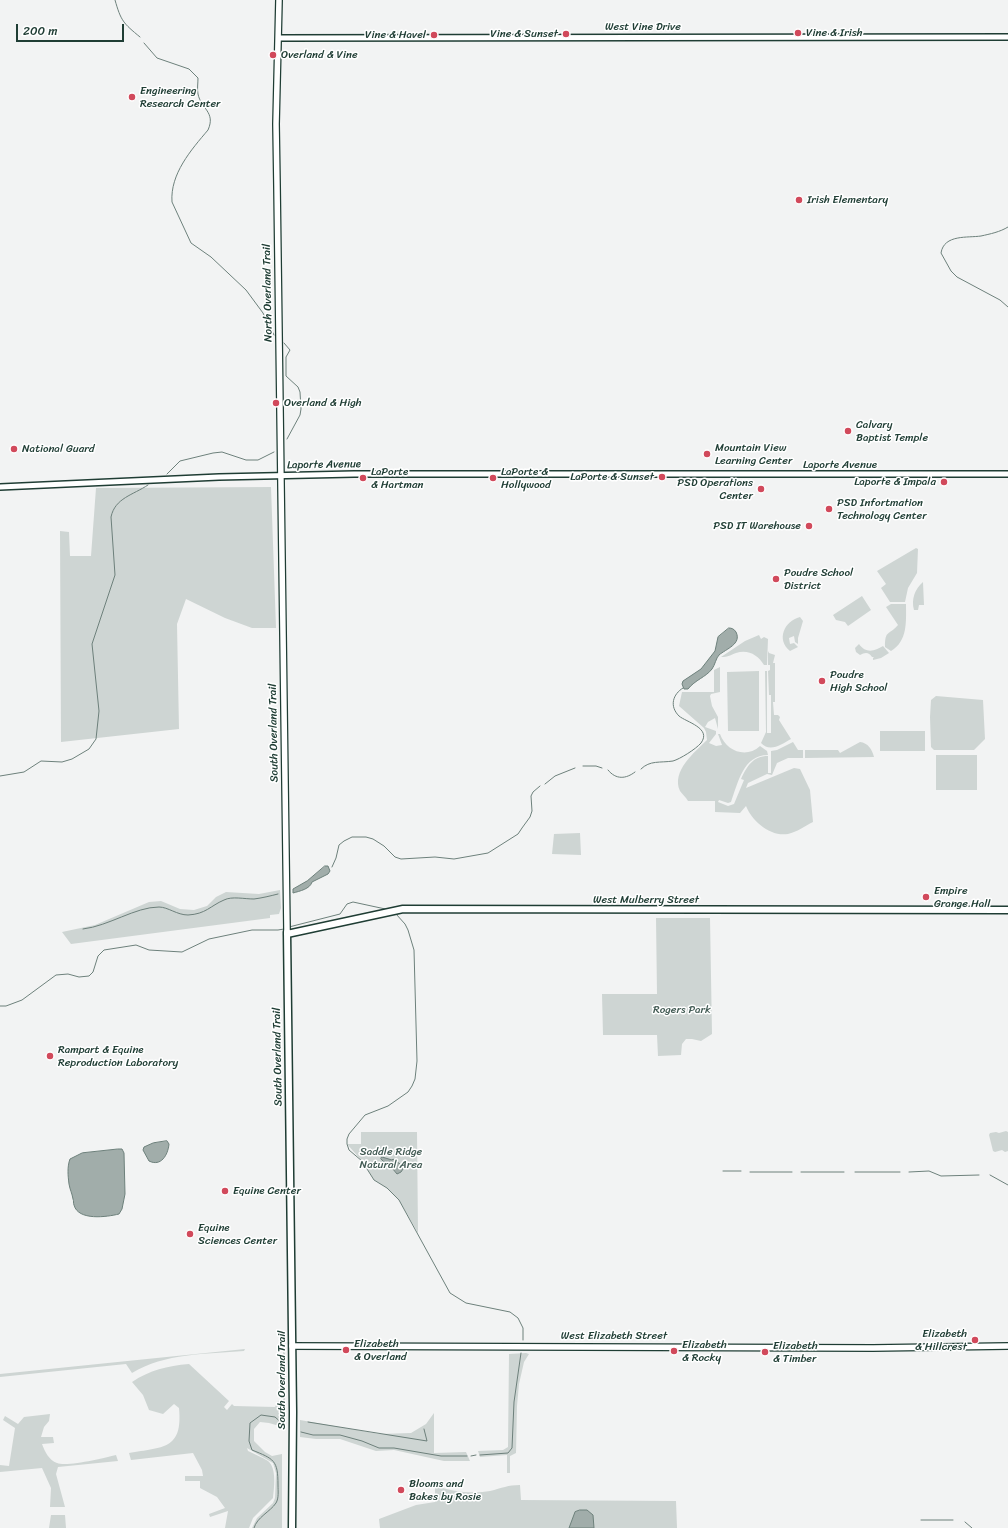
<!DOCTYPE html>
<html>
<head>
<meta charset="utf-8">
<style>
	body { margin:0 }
	#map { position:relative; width:1008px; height:1528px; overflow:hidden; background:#f2f3f3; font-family:Sriracha,sans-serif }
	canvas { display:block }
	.scale { position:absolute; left:16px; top:24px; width:108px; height:18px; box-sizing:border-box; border:2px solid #1f3d34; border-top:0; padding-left:5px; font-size:12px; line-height:14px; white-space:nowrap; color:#1f3d34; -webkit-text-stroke:3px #fff; paint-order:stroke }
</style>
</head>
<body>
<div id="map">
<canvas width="1008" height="1528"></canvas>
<div class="scale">200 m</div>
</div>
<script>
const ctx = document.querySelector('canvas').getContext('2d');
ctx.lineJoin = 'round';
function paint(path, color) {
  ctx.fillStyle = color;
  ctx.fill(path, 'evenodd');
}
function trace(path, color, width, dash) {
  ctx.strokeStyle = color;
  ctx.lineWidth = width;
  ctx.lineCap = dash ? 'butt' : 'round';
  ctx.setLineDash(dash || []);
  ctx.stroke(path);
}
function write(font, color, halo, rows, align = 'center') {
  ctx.font = font + ' Sriracha,sans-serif';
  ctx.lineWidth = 3;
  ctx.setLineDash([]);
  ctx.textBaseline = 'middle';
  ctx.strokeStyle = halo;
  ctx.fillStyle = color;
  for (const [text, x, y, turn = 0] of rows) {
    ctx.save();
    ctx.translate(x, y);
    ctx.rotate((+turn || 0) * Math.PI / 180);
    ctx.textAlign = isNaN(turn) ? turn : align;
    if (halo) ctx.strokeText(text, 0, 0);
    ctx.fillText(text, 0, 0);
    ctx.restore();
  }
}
const green = new Path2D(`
	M271,487L276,628H252L225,618L186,599L177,624L179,729L61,742L60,531L69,532L70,556H91L96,488Z
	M916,548L918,549L917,573L908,588L905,602H890L881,588L886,584L877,571Z
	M923,582L924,605H919L918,610H914C911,599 915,589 923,582Z
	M862,596L871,610L848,626L845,622L836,620L833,615Z
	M891,604H906C906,621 908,641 891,651L885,647C885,629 889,636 898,625L886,607Z
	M800,617L803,621L798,638V644L795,642L794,636L789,638L790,644L794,643L798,647L790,651C776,640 784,621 800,617Z
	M759,635L761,639L764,637L768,639L767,665H764C758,655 748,649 736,653C730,655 729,657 721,657L745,641Z
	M859,644C866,654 875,651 883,646L889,653L881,658L873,660V658L874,657H872C869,652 865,652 860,655L856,652L855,648Z
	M768,651L769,653L775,655L773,663H775V702H773L774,715H778L780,717L779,720L791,739C782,744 770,753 761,743L766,732L765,671H767V733H771V695H769L768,671L770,670V665H768Z
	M720,667V692L711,694L710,696L712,706L718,717V729L715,718L708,722L705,727L716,731V734L709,743L716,746L722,745L718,734H720C726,751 746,759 760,746L767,751L768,755C743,755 738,783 731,802L728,803L719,800L718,802L728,806L734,804L744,780L741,779C747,766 753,756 768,756V773H771V751L777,750L793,742L798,750H803V758H788L777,763L772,775L767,774L748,783L746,788L794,768L800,769L810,790L813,822C805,826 797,832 788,834C770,837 752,821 746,806L740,813L715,812V801H688C686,797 682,794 680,791C671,771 695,752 707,740L706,732L704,728L679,706L682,692H714V670Z
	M759,671V731H728L727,672Z
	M936,696L983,700L985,739L974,750H934L931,747L930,717L931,700Z
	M880,731H925V751H880Z
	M860,742C868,743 872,749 874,757L805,758V750H838L840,753Z
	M936,755H977V790H936Z
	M580,833L581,855L552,854L554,834Z
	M280,890L281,908L279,914L270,915V918L71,944L62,932L95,925L149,902L161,901L180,909L194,910L207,906L216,897L226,892L259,894Z
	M656,918H710L712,1034L701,1041L692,1039H686L682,1044L681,1055L658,1056L657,1035H603L602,994H657Z
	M1006,1131L1008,1132V1151L1005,1152L1002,1150L995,1152L993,1151L989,1135L990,1133L996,1132L999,1133Z
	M361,1132H417L418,1233L399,1200L387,1188L374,1180L362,1161L347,1144H361Z
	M245,1349L244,1351C206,1354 165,1353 132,1373L126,1364L0,1377V1374Z
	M283,1352L285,1353V1419L283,1420V1427L269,1423L260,1422L254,1429V1441L265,1452L272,1456L282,1454V1528H252L257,1518L273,1503L275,1498L276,1473L273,1463L247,1448L248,1451C254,1454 262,1457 268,1461C277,1468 274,1489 273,1498L253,1518L249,1528H225L228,1511L210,1517L209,1514L225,1508L217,1497L200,1488V1481H185V1476H203L202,1470L193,1453L131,1460L129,1453C163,1447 183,1450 179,1408L174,1404L163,1414L149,1410L143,1395L132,1382C150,1370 167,1366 189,1364L229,1401L224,1407L227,1410L232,1404L234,1406L275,1407L278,1401H283Z
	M526,1353L529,1354L524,1362L519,1384L517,1406L516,1453L510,1456V1473H507V1455L480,1457L478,1451L503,1450L508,1447L509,1354Z
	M434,1413V1453L466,1452L470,1461H444L394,1450L376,1451L340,1439H316L300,1437V1420L380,1434L411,1433L426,1424Z
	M50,1414L49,1421L44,1427L41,1437H53L54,1443L42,1444C45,1452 49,1460 57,1463C67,1467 104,1458 116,1455L118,1461L58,1467L56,1474L65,1507H50L51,1488L42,1468L0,1472V1465L9,1466L15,1428L3,1420L5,1416L18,1424L24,1417Z
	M435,1485C450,1492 474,1494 490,1491C502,1488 508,1485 520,1485L521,1500L676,1501L677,1528H380L379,1519L416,1505L435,1502Z
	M51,1515H65L66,1528H49Z`);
const water = new Path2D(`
	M729,628C732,628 734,629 736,632C742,644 726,649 719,655C716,658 715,665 712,669C706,677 695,680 688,689H684L682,684L683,681L701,669L715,651L718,637Z
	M325,866H328L330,871L328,874L312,882C310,889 300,891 293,893V889L307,881Z
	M167,1141L169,1144C168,1155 161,1167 149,1161L143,1150L144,1147L153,1143Z
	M118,1149H122L124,1153L125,1194L122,1209L119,1214C107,1217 78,1221 74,1205C73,1203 74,1201 73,1199C72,1193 70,1190 69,1184C68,1176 67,1167 70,1159L82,1153Z
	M382,1157L392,1160L393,1159L400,1164L403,1169L401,1172L397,1174C393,1167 385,1165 381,1159Z
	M580,1510H587L593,1515L594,1528H569L575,1512Z`);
const stream = new Path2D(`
	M115,0C121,21 123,23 140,37
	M144,43L157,58L189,69L198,78C198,83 197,89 198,94C201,109 216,112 208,130C191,150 170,174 172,202L191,243L211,257L246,290L263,313L274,335
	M1008,227C1000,232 990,234 981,236C968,238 944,234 941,253L951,271L957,277L1000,300L1008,307
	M284,343L290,350L286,357V376L298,387L300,392L301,409L300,415L287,439
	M167,474L180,461L213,453L222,452L246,460H258L274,452
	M583,766H596L602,768
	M641,769C650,760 660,763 673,761C680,759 696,749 701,743C712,728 686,722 679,716C669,706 673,694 683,688
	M608,770C616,780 626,779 635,772
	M0,776L24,772L41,761L62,762L72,759L89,749L96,739L99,711L92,644L115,575L111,517C115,498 133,495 148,485
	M545,784L555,776L575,768
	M332,867L336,858L339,845L344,841L352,837H366L373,839L384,846L395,857L401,859L435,857L454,859L488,853L518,834L522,828L530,817L532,811L531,796L533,792L540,786
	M396,914L405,924L408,930L414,950L417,1061L415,1079L412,1086L408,1092L388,1106L365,1115L349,1134L347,1139V1144L349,1150L362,1161L374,1180L387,1188L399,1200L450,1293L466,1303L510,1312L518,1318L523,1328V1340
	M289,927L340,914L347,904L353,902L390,910
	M83,929C109,926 135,907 159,907C168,907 177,915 188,915C206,914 210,906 224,900C232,896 244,899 254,899C262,898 270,896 278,894
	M0,1006H6L22,1000L56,975L68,974L79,977L89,976L93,972L98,956L104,950L136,945L149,950L182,952L209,939L252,930H278L284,929
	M723,1171H741
	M750,1172H792
	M801,1172H844
	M855,1172H900
	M909,1172L929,1171L941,1176L979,1175
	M990,1175L1008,1185
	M308,1422L427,1441L424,1429
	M301,1432L313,1435H340L362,1441L379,1448H394L441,1456H467
	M480,1455L508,1453L512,1448L514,1402L521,1353
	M471,1456L476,1455
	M921,1520H953
	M965,1522L972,1528
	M254,1528C257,1517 270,1512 276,1503C279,1498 278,1491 278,1485C278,1460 274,1459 252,1450L249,1441L250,1423L261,1415L275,1417L283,1424`);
const tertiary = new Path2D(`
	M279,38L1008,37
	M0,487L219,477L354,474H1008`);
const secondary = new Path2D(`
	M279,0L276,124L277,186L287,930
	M292,1346L873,1348L1008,1346`);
const primary = new Path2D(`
	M287,932L293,1412L292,1528
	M287,934L403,909L1008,910`);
const markers = [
	[798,33,4,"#d1495b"],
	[566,34,4,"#d1495b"],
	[434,35,4,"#d1495b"],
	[273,55,4,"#d1495b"],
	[132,97,4,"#d1495b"],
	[799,200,4,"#d1495b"],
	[276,403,4,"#d1495b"],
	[848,431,4,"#d1495b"],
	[14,449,4,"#d1495b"],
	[707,454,4,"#d1495b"],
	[662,477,4,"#d1495b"],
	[363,478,4,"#d1495b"],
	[493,478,4,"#d1495b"],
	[944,482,4,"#d1495b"],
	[761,489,4,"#d1495b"],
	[829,509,4,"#d1495b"],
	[809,526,4,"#d1495b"],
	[776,579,4,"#d1495b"],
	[822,681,4,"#d1495b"],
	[926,897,4,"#d1495b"],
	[50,1056,4,"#d1495b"],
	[225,1191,4,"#d1495b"],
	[190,1234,4,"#d1495b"],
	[975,1340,4,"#d1495b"],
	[346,1350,4,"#d1495b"],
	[674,1351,4,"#d1495b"],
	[765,1352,4,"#d1495b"],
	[401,1490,4,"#d1495b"]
];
const streetNames = [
	["West Vine Drive",643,27],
	["North Overland Trail",268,293,-91],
	["Laporte Avenue",324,465,-1],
	["Laporte Avenue",840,465],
	["South Overland Trail",274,733,-91],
	["West Mulberry Street",646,900],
	["South Overland Trail",278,1057,-91],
	["West Elizabeth Street",614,1336],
	["South Overland Trail",282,1380,-90]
];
const poiNames = [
	["Vine & Irish",806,33],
	["Vine & Sunset",558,34,"right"],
	["Vine & Havel",426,35,"right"],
	["Overland & Vine",281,55],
	["Engineering",140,91],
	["Research Center",140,104],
	["Irish Elementary",807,200],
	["Overland & High",284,403],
	["Calvary",856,425],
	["Baptist Temple",856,438],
	["Mountain View",715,448],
	["Learning Center",715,461],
	["National Guard",22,449],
	["LaPorte",371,472],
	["& Hartman",371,485],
	["LaPorte &",501,472],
	["Hollywood",501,485],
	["LaPorte & Sunset",654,477,"right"],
	["Laporte & Impala",936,482,"right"],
	["PSD Operations",753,483,"right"],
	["Center",753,496,"right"],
	["PSD Infortmation",837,503],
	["Technology Center",837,516],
	["PSD IT Warehouse",801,526,"right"],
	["Poudre School",784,573],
	["District",784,586],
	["Poudre",830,675],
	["High School",830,688],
	["Empire",934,891],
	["Grange Hall",934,904],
	["Rampart & Equine",58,1050],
	["Reproduction Laboratory",58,1063],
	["Equine Center",233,1191],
	["Equine",198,1228],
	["Sciences Center",198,1241],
	["Elizabeth",967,1334,"right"],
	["& Hillcrest",967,1347,"right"],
	["Elizabeth",354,1344],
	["& Overland",354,1357],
	["Elizabeth",682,1345],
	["& Rocky",682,1358],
	["Elizabeth",773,1346],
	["& Timber",773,1359],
	["Blooms and",409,1484],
	["Bakes by Rosie",409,1497]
];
const parkNames = [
	["Rogers Park",682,1010],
	["Saddle Ridge",391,1152],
	["Natural Area",391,1165]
];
paint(green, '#ced5d3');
paint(water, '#a1adaa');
trace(water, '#6d807b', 1);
trace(stream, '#6d807b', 1);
trace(tertiary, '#1f3d34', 8);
trace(secondary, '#1f3d34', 8);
trace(primary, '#1f3d34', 9);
trace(tertiary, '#fff', 5);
trace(secondary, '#fff', 5.5);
trace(primary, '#fff', 6);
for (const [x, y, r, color] of markers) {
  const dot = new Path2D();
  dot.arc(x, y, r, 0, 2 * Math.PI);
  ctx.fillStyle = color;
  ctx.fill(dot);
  trace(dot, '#fff', 1.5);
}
write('11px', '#1f3d34', '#fff', streetNames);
write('11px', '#1f3d34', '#fff', poiNames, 'left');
write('11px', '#425b54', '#fff', parkNames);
</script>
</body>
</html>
